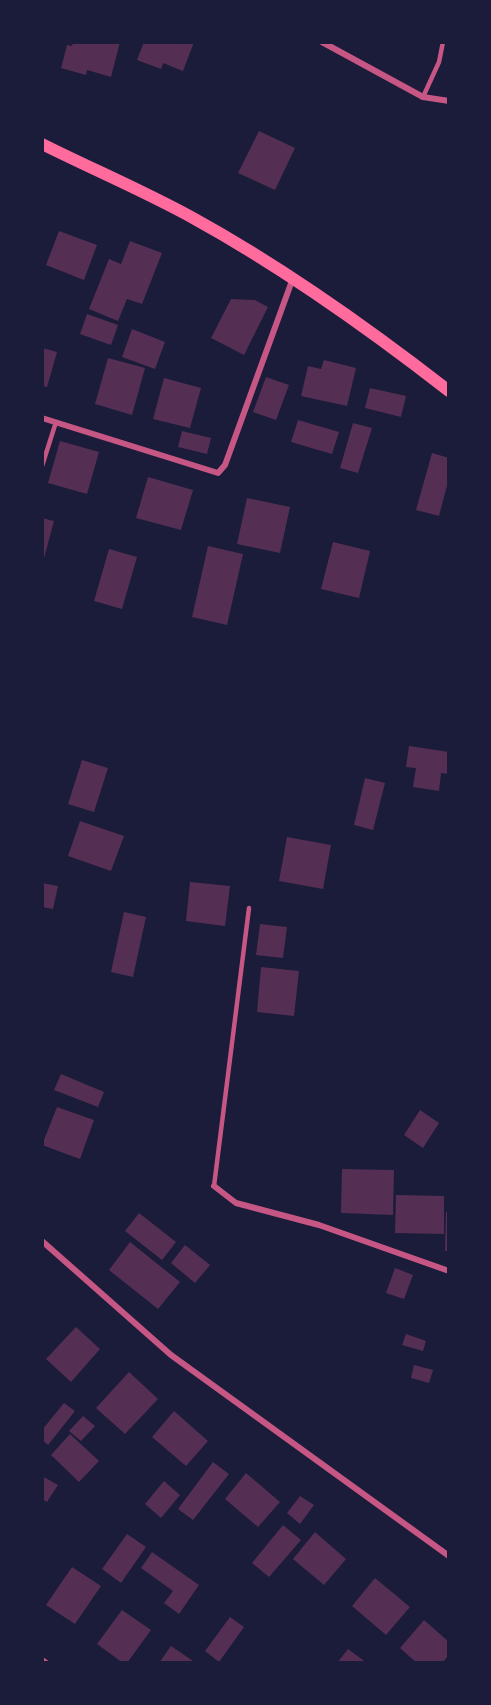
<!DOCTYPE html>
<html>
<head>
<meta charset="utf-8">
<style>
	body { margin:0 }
	#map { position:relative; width:491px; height:1705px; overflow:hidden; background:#1b1b3a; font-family:"PT Sans Narrow",sans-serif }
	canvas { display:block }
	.frame { position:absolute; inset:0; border:44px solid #1b1b3a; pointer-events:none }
</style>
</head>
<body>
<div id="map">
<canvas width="491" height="1705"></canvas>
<div class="frame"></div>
</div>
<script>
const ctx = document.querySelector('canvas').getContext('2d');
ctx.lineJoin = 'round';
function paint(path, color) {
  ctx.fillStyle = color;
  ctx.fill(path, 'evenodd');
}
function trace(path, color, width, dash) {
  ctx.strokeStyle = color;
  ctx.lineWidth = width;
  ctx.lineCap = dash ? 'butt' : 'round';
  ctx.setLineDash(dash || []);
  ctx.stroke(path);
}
const building = new Path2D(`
	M73,42H120L111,77L87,70L86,75L61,68L67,45L72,46Z
	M144,42H194L183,71L163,63L161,69L137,60Z
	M259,131L295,148L275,190L238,173Z
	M59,231L97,245L84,280L46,265Z
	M130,241L162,253L142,304L127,299L118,321L89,309L109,259L121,264Z
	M231,299L255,300L268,307L244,355L211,338Z
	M87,314L118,325L111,345L80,334Z
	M132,329L165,342L155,369L122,357Z
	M42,348L57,352L47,387L42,386Z
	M108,358L145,368L132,415L95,404Z
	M324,360L356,368L347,406L301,396L308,366L321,369Z
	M266,377L289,385L276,420L253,412Z
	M164,378L201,388L190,428L153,419Z
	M370,388L406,396L401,417L365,408Z
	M298,420L339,432L332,454L291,442Z
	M353,423L372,428L358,473L340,468Z
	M182,431L211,438L207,454L178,447Z
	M60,441L99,452L87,494L48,483Z
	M432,453L449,458V478L439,516L416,510Z
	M148,477L193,490L181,530L136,518Z
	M247,498L290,507L280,553L237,544Z
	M42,518L54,521L43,562H42Z
	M333,542L370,551L359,598L321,589Z
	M208,546L243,554L227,625L192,617Z
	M109,549L137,557L122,609L94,601Z
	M409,746L449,752V774L441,773L439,791L413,787L416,768L406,767Z
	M82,760L108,768L94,812L68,804Z
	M365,778L385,783L373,830L354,825Z
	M80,821L124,836L111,871L68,856Z
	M287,837L331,845L323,889L279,881Z
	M190,882L230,886L225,926L186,921Z
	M42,883L58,886L53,909L42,907Z
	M124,912L146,917L133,977L111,972Z
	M260,924L287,927L283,958L256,955Z
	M261,967L299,971L294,1016L257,1012Z
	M61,1074L104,1092L98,1107L54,1090Z
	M57,1107L94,1120L80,1159L42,1145Z
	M420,1110L439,1123L423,1148L404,1135Z
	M342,1169L394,1170L393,1215L341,1213Z
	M396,1195L444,1196V1234L395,1233Z
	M446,1212H449V1251H445Z
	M139,1213L176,1242L162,1260L125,1231Z
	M130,1242L180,1282L158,1309L109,1270Z
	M185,1245L210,1265L195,1283L171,1263Z
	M395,1268L413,1275L404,1299L386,1293Z
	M76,1327L100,1349L71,1382L46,1359Z
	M406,1334L426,1341L423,1351L402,1345Z
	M414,1365L433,1370L429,1383L411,1378Z
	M129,1372L158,1399L125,1434L96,1408Z
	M64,1403L75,1411L48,1445L42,1440V1430Z
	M174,1411L208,1441L186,1466L152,1437Z
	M83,1416L95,1426L81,1441L69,1431Z
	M70,1434L99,1461L79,1482L51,1455Z
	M213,1462L229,1474L193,1520L178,1509Z
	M246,1473L280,1502L258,1527L225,1499Z
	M42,1476L58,1485L47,1502L42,1499Z
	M164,1481L180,1495L161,1518L145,1504Z
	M300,1496L314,1505L300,1524L287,1513Z
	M283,1525L301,1540L269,1577L252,1563Z
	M315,1532L346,1559L324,1585L293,1559Z
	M127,1534L146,1547L121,1583L102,1569Z
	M152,1552L199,1585L179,1614L164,1603L173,1591L141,1568Z
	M72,1567L101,1586L75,1624L46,1605Z
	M375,1578L410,1607L386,1635L352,1606Z
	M122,1610L151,1630L127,1663H123L97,1644Z
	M230,1617L244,1627L219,1662L205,1651Z
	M424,1620L449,1642V1655L442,1663H417L400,1648Z
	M171,1646L196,1663H159Z
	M348,1649L367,1663H337Z`);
const service = new Path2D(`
	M423,97L439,62L443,42
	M42,466L56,422
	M214,1186L249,908`);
const minor = new Path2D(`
	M322,42L423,97L449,101
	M42,418L218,473L225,465L293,278
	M214,1186L236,1203L319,1225L449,1271
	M42,1241L171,1355L449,1556
	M42,1660L46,1663`);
const secondary = new Path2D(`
	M42,144C92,169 144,191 193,218C284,268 368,328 449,391`);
paint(building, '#542f53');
trace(service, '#c65784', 4.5);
trace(minor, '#c65784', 6);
trace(secondary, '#ff6b9d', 12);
</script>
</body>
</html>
